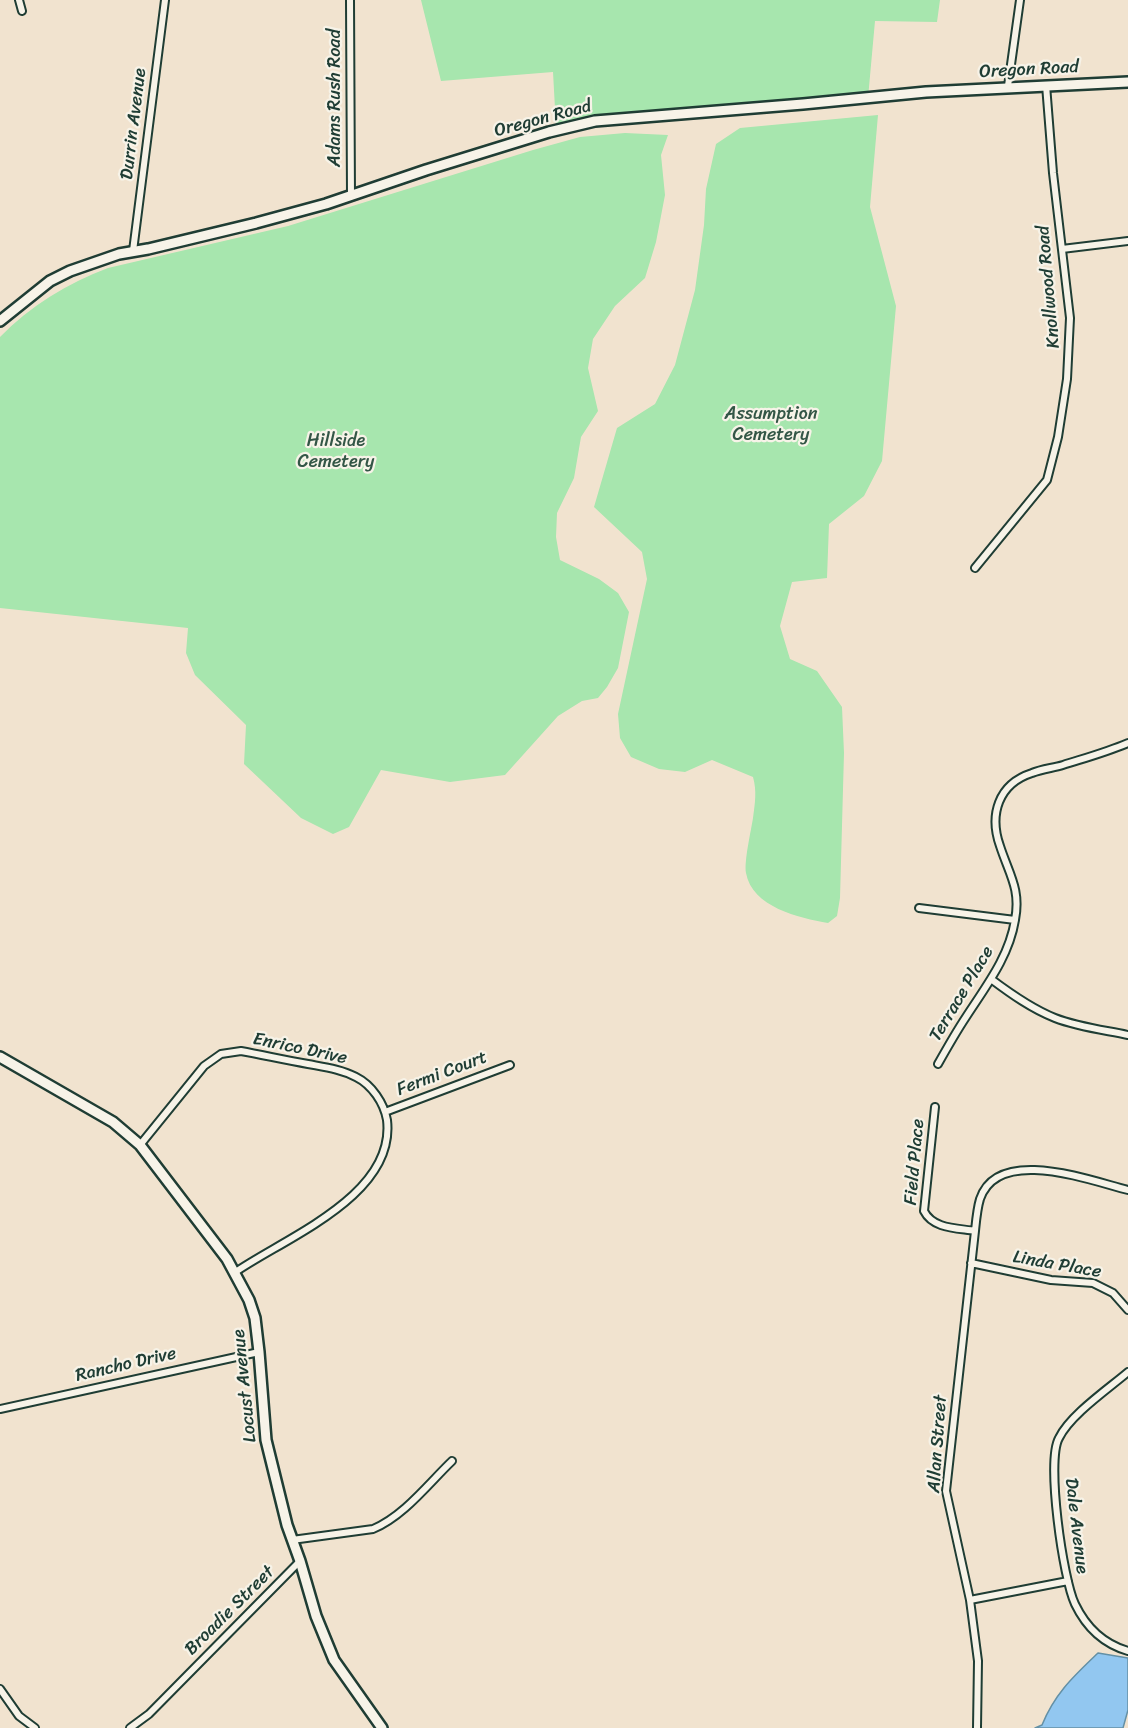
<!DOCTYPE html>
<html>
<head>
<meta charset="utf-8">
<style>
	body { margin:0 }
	canvas { display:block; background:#f1e3cf }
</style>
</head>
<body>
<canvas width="1128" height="1728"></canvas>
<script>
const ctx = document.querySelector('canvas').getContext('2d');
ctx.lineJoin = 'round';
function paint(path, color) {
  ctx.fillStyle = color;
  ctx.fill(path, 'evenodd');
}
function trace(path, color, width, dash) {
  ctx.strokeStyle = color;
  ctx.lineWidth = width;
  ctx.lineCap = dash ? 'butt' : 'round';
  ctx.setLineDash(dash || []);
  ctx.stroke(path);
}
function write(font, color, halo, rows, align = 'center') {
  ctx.font = font + ' Sriracha,sans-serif';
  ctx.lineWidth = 4.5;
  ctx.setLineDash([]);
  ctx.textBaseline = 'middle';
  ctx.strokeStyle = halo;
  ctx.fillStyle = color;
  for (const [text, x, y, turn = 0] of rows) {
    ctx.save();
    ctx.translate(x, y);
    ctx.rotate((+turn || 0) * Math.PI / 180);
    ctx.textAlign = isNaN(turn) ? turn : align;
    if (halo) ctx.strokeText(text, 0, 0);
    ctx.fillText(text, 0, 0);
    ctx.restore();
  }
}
const green = new Path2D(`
	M421,0H940L937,22L875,21L868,98L556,127L553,72L441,81Z
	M878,115L870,207L896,306L882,461L864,496L829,524L827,578L792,582L780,626L790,659L817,671L842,707L844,753L840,898L837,916L828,923C799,918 752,907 746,873C744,861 751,831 753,818C755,803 757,791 753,777L712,760L685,772L659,769L631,757L620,738L618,714L647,579L642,552L594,507L617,428L655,404L675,365L695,290L704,225L706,189L716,144L740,128Z
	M625,133L668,135L661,155L665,195L656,242L645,278L615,306L593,339L588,368L598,411L581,437L574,478L557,513L556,537L560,560L599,579L618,593L629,612L618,668L607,687L598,698L582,701L558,716L505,775L450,782L381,770L349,827L333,834L301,818L244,764L246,725L195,675L186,653L188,628L0,608V337C30,306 68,283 108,268L288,226L533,150L580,137Z`);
const water = new Path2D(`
	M1098,1653L1128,1658V1710L1123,1728H1035L1042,1725C1055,1693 1074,1676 1098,1653Z`);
const street = new Path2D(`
	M19,0L22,11
	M350,0L351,196
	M1008,86L1020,0
	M1062,249L1128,241
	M133,251L165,0
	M975,568L1047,480L1058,437L1067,379L1070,318L1053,173L1046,85
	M919,908L1015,920
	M991,979C1011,994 1032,1009 1055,1018C1078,1027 1104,1030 1128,1035
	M938,1064C947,1048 956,1032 966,1017C986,986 1009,957 1015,920C1021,889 1009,874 1000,846C989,815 998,784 1032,773C1042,769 1053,768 1063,765C1085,758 1107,752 1128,743
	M935,1107L924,1211C933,1229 957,1228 975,1231
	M385,1112L510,1065
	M140,1145L204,1066L221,1054L241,1051C263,1055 285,1060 308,1064C324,1067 341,1069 356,1077C372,1085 384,1103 387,1120C396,1196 284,1238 234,1273
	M971,1263L1051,1280L1093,1283L1113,1293L1128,1310
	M1128,1372C1108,1389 1070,1415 1059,1438C1046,1461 1063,1579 1075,1604C1086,1627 1104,1644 1128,1651
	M0,1409L259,1352
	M292,1540L373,1529C404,1516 428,1484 452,1461
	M970,1600L1068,1581
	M0,1689L19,1716L35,1728
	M130,1728L149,1714L300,1561
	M977,1728L978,1661L970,1600L946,1491L975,1231C976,1221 977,1209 980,1199C998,1145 1091,1181 1128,1190`);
const secondary = new Path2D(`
	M0,321L50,281L70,271L119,254L148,249L256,223L326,204L426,170L549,132L595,121L803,104L926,92L1128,82
	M0,1057L113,1122L140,1145L227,1259L249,1300L255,1318L259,1352L266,1440L287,1525L300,1561L316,1616L334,1660L382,1728`);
const streetNames = [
	["Oregon Road",1029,70,-3],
	["Adams Rush Road",335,98,-90],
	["Oregon Road",543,119,-15],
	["Durrin Avenue",134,124,-83],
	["Knollwood Road",1049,287,-95],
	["Terrace Place",962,994,-59],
	["Enrico Drive",300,1049,12],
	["Fermi Court",442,1074,-21],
	["Field Place",915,1162,-85],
	["Linda Place",1057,1265,10],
	["Rancho Drive",126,1365,-13],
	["Locust Avenue",245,1386,-96],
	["Allan Street",938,1444,-86],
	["Dale Avenue",1076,1526,83],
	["Broadie Street",230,1611,-45]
];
const parkNames = [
	["Assumption",771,414],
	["Cemetery",771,435],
	["Hillside",336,441],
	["Cemetery",336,462]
];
paint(green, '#a7e6ae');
paint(water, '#92c7f0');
trace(water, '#6490a5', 1.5);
trace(street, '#1f3d34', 10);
trace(secondary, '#1f3d34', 14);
trace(street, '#f7f3e8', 6);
trace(secondary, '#f7f3e8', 9);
write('18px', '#1f3d34', '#f7f3e8', streetNames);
write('18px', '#335646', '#f7f3e8', parkNames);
</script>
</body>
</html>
